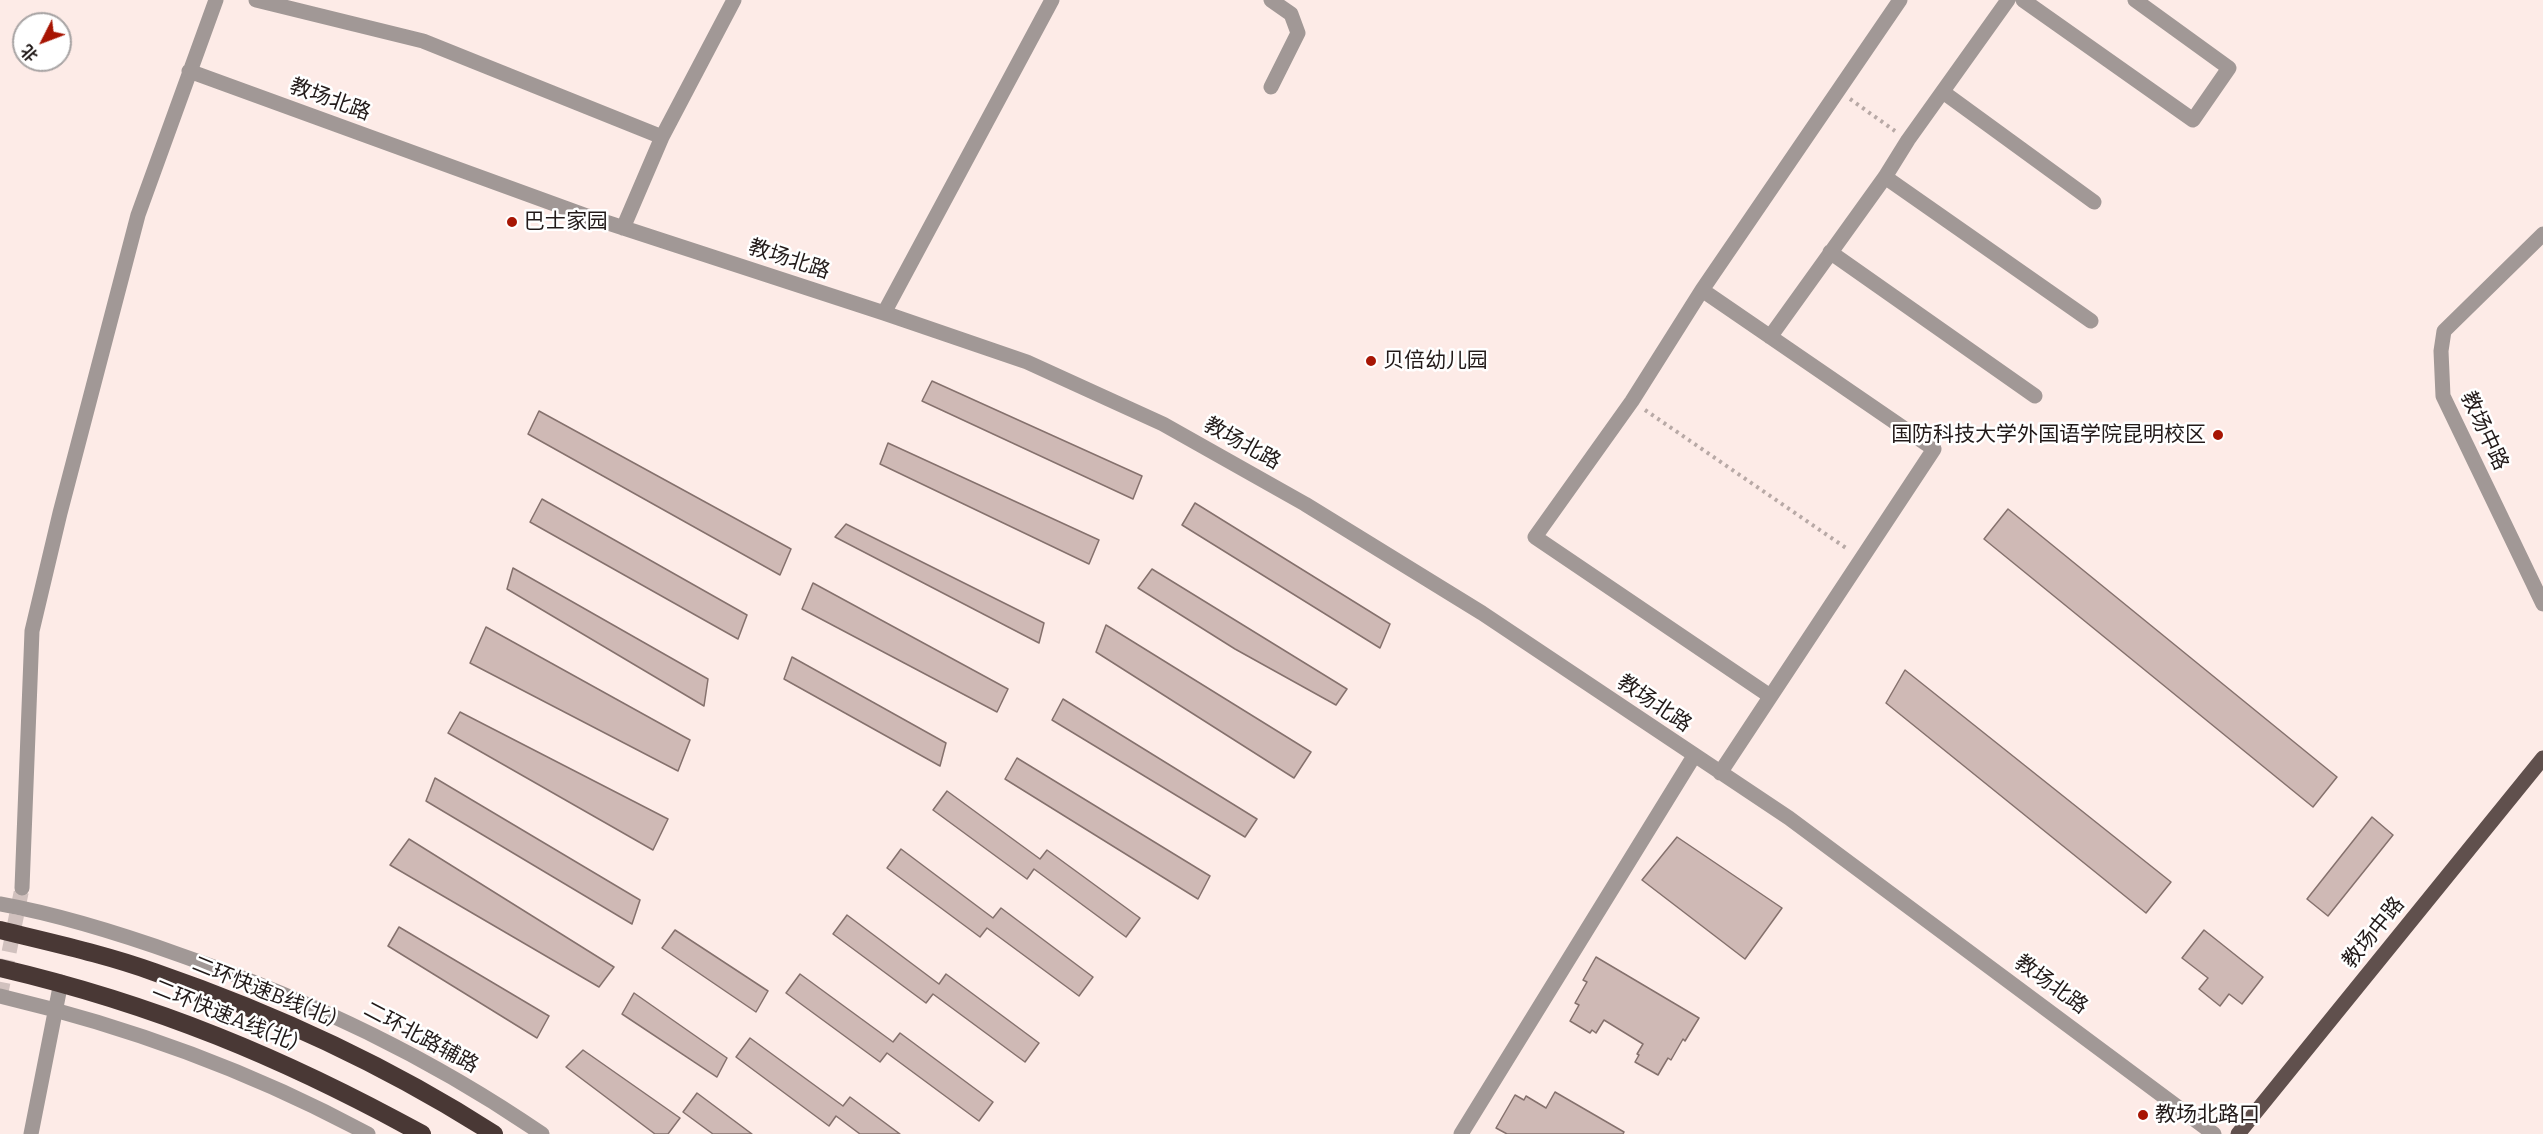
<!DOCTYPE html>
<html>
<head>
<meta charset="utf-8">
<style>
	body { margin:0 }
	#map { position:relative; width:2543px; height:1134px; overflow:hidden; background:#fdebe7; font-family:Bitter,"Noto Sans SC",serif }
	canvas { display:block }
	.north { position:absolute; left:12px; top:12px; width:60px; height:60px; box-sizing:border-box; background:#fff; border:2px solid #a7a3a3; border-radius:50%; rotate:228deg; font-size:16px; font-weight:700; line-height:24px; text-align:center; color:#221a19 }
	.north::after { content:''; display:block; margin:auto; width:21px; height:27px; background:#a71503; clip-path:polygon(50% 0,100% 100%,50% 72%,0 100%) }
</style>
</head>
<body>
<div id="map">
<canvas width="2543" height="1134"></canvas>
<div class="north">北</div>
</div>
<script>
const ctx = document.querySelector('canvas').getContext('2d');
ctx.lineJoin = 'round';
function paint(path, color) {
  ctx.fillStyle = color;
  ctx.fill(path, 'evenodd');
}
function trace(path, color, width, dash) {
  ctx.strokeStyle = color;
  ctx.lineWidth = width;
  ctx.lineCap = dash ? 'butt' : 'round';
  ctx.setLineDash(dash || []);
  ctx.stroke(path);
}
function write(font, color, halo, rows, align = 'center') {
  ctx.font = font + ' Bitter,"Noto Sans SC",serif';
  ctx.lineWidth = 5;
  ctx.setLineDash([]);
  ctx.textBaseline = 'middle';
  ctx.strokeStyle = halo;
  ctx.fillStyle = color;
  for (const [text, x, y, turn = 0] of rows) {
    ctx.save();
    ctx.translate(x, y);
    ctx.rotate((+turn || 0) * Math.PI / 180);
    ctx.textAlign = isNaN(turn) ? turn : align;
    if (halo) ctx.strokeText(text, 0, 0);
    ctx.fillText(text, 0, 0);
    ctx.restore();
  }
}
const building = new Path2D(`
	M932,381L1142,476L1133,499L922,401Z
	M539,411L791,549L780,575L528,434Z
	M888,443L1099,540L1089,564L880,464Z
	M542,499L747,615L738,639L530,522Z
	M1195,503L1390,624L1380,648L1182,525Z
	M2008,509L2337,777L2313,807L1984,539Z
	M846,524L1044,623L1039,643L835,537Z
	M513,568L708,679L704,706L507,589Z
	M1152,569L1347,689L1336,705L1235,649L1138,588Z
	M813,583L1008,689L997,712L802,609Z
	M1106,625L1311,752L1294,778L1096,652Z
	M486,627L690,740L678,771L470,663Z
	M792,657L946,743L940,766L784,679Z
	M1905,670L2171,882L2146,913L1886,703Z
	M1063,699L1257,819L1245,837L1052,720Z
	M460,712L668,819L653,850L448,733Z
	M1017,758L1210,876L1198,899L1005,779Z
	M435,778L640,900L632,924L426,801Z
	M947,791L1040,859L1047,850L1140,918L1126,937L1034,869L1027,879L933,810Z
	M2372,817L2393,835L2328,916L2307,899Z
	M1677,837L1782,908L1745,959L1642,880Z
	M409,839L614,967L599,987L390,865Z
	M901,849L993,918L1001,908L1093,977L1079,996L987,928L980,937L887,868Z
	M847,915L939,984L946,974L1039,1043L1025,1062L933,994L926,1003L833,934Z
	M399,927L549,1016L537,1038L388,946Z
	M675,930L768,991L756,1012L662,948Z
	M2204,930L2263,977L2242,1004L2229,994L2220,1006L2199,989L2208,978L2182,958Z
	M1596,957L1699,1018L1685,1041L1683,1039L1671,1060L1668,1058L1658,1075L1635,1062L1639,1055L1637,1054L1643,1044L1604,1020L1596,1033L1592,1030L1590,1033L1570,1021L1579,1005L1575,1003L1587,982L1583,980Z
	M800,974L893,1042L900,1033L993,1102L979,1121L887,1053L880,1062L786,993Z
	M634,993L727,1058L717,1077L622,1014Z
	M750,1038L843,1106L850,1097L900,1134H860L836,1116L829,1126L736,1057Z
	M583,1050L680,1118L668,1134H655L566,1067Z
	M1555,1092L1624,1132L1623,1134H1507L1496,1128L1515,1095L1524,1100L1526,1096L1546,1108Z
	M697,1093L752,1134H713L683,1112Z`);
const minorTunnel = new Path2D(`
	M0,997L22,888`);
const path = new Path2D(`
	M1850,99L1895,131
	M1645,410L1849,550`);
const minor = new Path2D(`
	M256,0L423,41L662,137
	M2023,0L2193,120L2229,68L2135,0
	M189,71L587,216L884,313L1027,362L1163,424L1305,504L1482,613L1789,818L2214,1134
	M1271,87L1298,33L1291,14L1271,0
	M1943,92L2094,202
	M1885,177L2091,321
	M623,228L662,137L734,0
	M2543,234L2444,331L2441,351L2443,396L2543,604
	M1830,252L2035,396
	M1702,290L1632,401L1535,537L1770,696
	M884,313L1052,0
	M1770,337L1885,177L1908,140L2008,0
	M1720,773L1934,449L1702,290L1900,0
	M22,888L32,631L60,513L138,215L216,0
	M0,904C61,915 121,934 180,955C308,999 430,1057 542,1134
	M0,996C127,1026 253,1072 368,1134
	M31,1134L61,982
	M1461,1134L1694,756`);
const major = new Path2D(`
	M2238,1134L2543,758`);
const highway = new Path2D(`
	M0,930C52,943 104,954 154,972C273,1013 388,1066 494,1134
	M0,968C154,1004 284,1058 422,1134`);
const markers = [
	[512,222,6,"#a71503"],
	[1371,361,6,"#a71503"],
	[2218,435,6,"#a71503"],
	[2143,1115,6,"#a71503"]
];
const streetNames = [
	["教场北路",330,100,20],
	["教场北路",789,260,18],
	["教场中路",2484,431,65],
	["教场北路",1242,444,29],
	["教场北路",1654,704,34],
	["教场中路",2374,933,-51],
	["教场北路",2051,985,36],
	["二环快速B线(北)",264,992,22],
	["二环快速A线(北)",225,1016,22],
	["二环北路辅路",421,1038,28]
];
const poiNames = [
	["巴士家园",524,222],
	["贝倍幼儿园",1383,361],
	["国防科技大学外国语学院昆明校区",2206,435,"right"],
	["教场北路口",2155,1115]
];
paint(building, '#cfb9b5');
trace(building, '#85716d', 1.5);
trace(minorTunnel, '#d1c1be', 15, [15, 8]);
trace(path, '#b8a9a6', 4, [3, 4.5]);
trace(minor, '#a19896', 15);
trace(major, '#60504d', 15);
trace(highway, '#493835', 18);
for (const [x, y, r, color] of markers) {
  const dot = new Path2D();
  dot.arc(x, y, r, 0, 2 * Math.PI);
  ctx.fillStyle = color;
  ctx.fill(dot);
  trace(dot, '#fff', 2);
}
write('21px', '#221a19', '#fff', streetNames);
write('21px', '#221a19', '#fff', poiNames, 'left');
</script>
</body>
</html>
